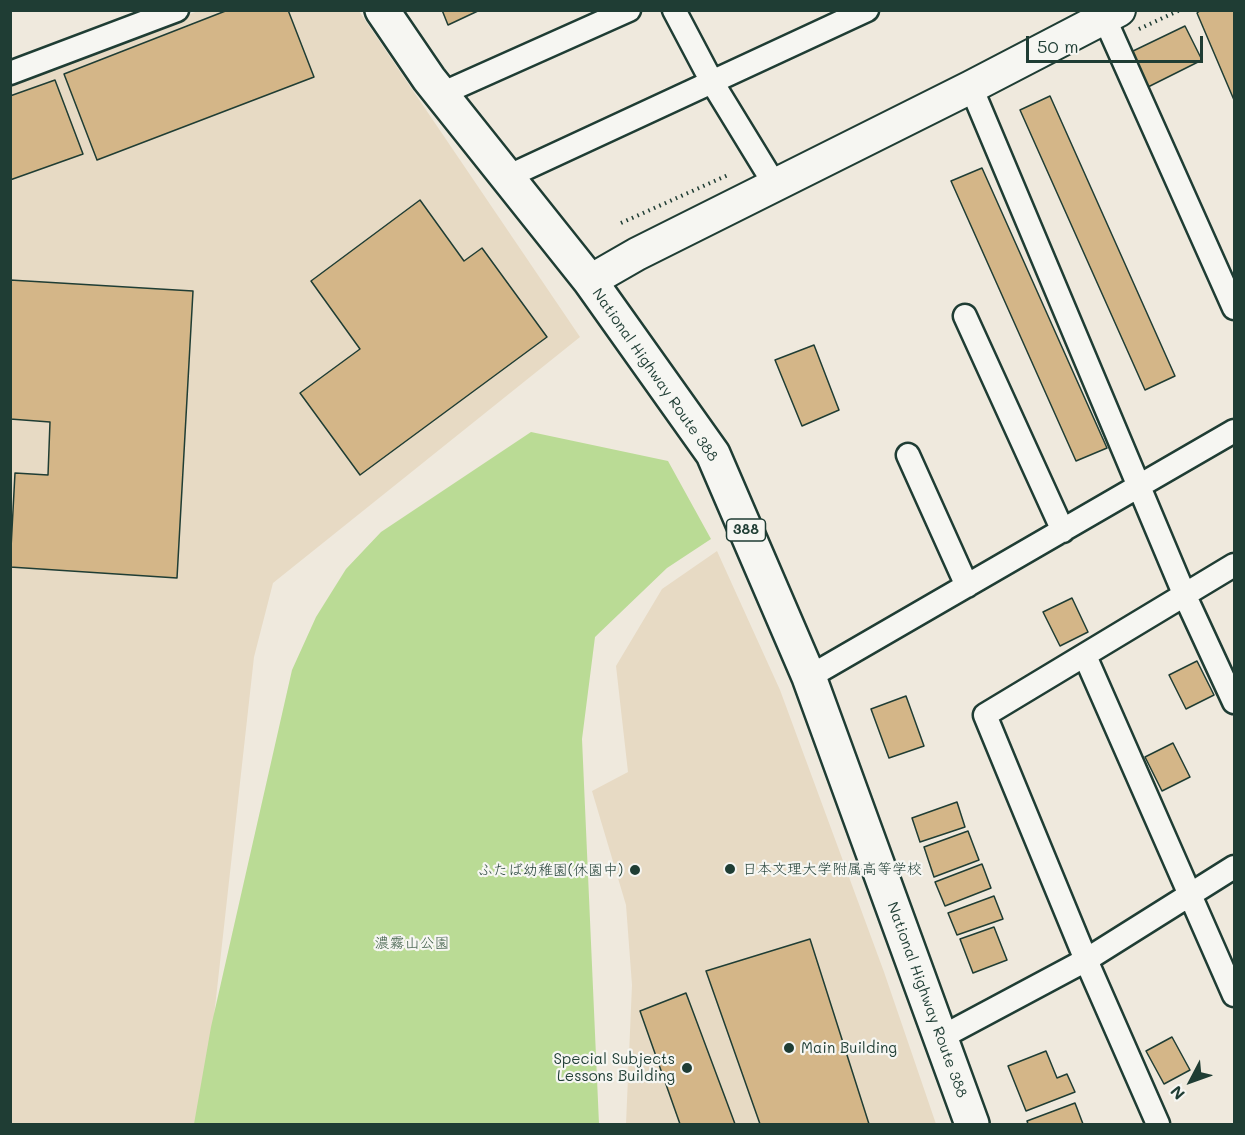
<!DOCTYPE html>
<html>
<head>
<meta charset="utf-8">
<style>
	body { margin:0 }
	#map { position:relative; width:1245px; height:1135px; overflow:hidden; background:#efe9dd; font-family:Mali,sans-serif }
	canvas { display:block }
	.frame { position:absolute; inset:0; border:12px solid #1f3d34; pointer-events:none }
	.north { position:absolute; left:1161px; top:1051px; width:60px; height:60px; -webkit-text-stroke:4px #f6f6f2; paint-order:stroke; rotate:229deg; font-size:16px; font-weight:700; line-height:24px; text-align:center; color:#1f3d34 }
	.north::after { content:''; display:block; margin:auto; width:21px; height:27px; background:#1f3d34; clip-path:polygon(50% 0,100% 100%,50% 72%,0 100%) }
	.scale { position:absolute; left:1026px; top:36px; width:177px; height:27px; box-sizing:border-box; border:3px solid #1f3d34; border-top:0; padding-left:8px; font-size:18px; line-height:21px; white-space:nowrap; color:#1f3d34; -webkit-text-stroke:4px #f6f6f2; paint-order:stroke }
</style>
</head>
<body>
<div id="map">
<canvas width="1245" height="1135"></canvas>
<div class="frame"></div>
<div class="north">N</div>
<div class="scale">50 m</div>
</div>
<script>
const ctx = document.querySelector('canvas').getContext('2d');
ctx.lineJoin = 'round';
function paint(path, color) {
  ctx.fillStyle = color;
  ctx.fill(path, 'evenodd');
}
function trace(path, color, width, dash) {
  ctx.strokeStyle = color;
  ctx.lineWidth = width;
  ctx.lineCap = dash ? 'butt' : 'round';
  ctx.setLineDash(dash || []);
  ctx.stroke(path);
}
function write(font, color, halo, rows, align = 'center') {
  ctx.font = font + ' Mali,"Klee One",sans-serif';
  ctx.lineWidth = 4.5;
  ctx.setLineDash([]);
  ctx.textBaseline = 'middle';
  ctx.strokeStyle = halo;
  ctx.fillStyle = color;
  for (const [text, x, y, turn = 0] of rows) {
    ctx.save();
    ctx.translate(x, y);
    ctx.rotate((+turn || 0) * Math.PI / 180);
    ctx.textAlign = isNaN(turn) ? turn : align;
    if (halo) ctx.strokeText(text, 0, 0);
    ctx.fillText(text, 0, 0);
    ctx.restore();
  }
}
const built = new Path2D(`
	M198,11H359L580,337L273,583L254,657L202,1124H11L10,82Z
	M717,551L780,690L884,972L936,1124H626L632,985L626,905L592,791L628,772L616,666L662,589Z`);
const green = new Path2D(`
	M531,432L668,461L711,539L667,568L595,637L582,739L599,1124H194L211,1027L292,670L316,617L346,569L381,532Z`);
const building = new Path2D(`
	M228,10H288L314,77L97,160L64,74Z
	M442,10H480L448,25Z
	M1201,10H1234V100L1197,13Z
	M1185,26L1202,60L1148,87L1131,52Z
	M55,80L83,154L10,180V96Z
	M1050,96L1175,376L1145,390L1020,110Z
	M982,168L1107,448L1076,461L951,181Z
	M420,200L464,261L482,248L547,337L360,475L300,393L360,349L311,281Z
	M10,280L193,291L177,578L10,567L15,473L48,475L50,422L10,419Z
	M814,345L839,410L802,426L775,360Z
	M1072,598L1088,632L1060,646L1043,612Z
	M1197,661L1214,695L1186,709L1169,675Z
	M906,696L924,746L889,758L871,709Z
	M1173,743L1190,777L1162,791L1145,757Z
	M957,802L965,827L920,842L912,818Z
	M968,831L979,860L934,877L924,847Z
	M982,864L991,888L945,906L935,882Z
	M994,896L1003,919L957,935L948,913Z
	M994,927L1007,960L973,973L960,939Z
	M810,939L869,1124H760L706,971Z
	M686,993L735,1124H680L640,1011Z
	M1172,1037L1190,1070L1164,1084L1146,1051Z
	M1046,1051L1057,1078L1067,1074L1075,1092L1026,1111L1008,1066Z
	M1075,1103L1083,1124H1028L1027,1121Z`);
const path = new Path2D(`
	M1139,29L1180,10
	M621,223L728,175`);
const street = new Path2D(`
	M674,10L712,82L775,185
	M1104,17L1234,308
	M10,73L177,10
	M971,87L1185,596L1234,702
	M441,94L629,10
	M507,177L867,10
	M965,316L1063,531
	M908,455L967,586
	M1085,656L1234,995
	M809,677L1234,431
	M940,1038L1086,960L1234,867
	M1158,1124L1086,960L985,715L1234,565`);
const secondary = new Path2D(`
	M590,281L637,254L971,87L1119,10`);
const highway = new Path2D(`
	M382,10L429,79L590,281L713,454L809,677L972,1124`);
const markers = [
	[730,869,6,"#1f3d34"],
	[635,870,6,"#1f3d34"],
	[789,1048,6,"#1f3d34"],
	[687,1068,6,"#1f3d34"]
];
const shields = [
	[746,530,39]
];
const shieldNames = [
	["388",746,530]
];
const streetNames = [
	["National Highway Route 388",655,375,55],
	["National Highway Route 388",927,1000,70]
];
const poiNames = [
	["日本文理大学附属高等学校",742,869],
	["ふたば幼稚園(休園中)",623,870,"right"],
	["Main Building",801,1048],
	["Special Subjects",675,1059,"right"],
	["Lessons Building",675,1076,"right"]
];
const parkNames = [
	["濃霧山公園",412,943]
];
paint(built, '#e7dac4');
paint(green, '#badb95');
paint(building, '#d4b688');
trace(building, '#1f3d34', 1.5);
trace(street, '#1f3d34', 27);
trace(secondary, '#1f3d34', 36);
trace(highway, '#1f3d34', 38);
trace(path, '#1f3d34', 4, [1.5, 4.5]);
trace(street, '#f6f6f2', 22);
trace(secondary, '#f6f6f2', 32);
trace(highway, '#f6f6f2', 33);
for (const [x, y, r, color] of markers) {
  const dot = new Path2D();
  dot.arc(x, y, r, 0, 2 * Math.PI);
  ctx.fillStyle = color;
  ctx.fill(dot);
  trace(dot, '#f6f6f2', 2);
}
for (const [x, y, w] of shields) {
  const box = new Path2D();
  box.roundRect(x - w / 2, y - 11, w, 22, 4.5);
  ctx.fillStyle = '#f6f6f2';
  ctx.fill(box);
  trace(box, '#1f3d34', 1.5);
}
write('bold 14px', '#1f3d34', null, shieldNames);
write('15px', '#1f3d34', '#f6f6f2', streetNames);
write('15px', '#1f3d34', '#f6f6f2', poiNames, 'left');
write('15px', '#3e5d47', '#f6f6f2', parkNames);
</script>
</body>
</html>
